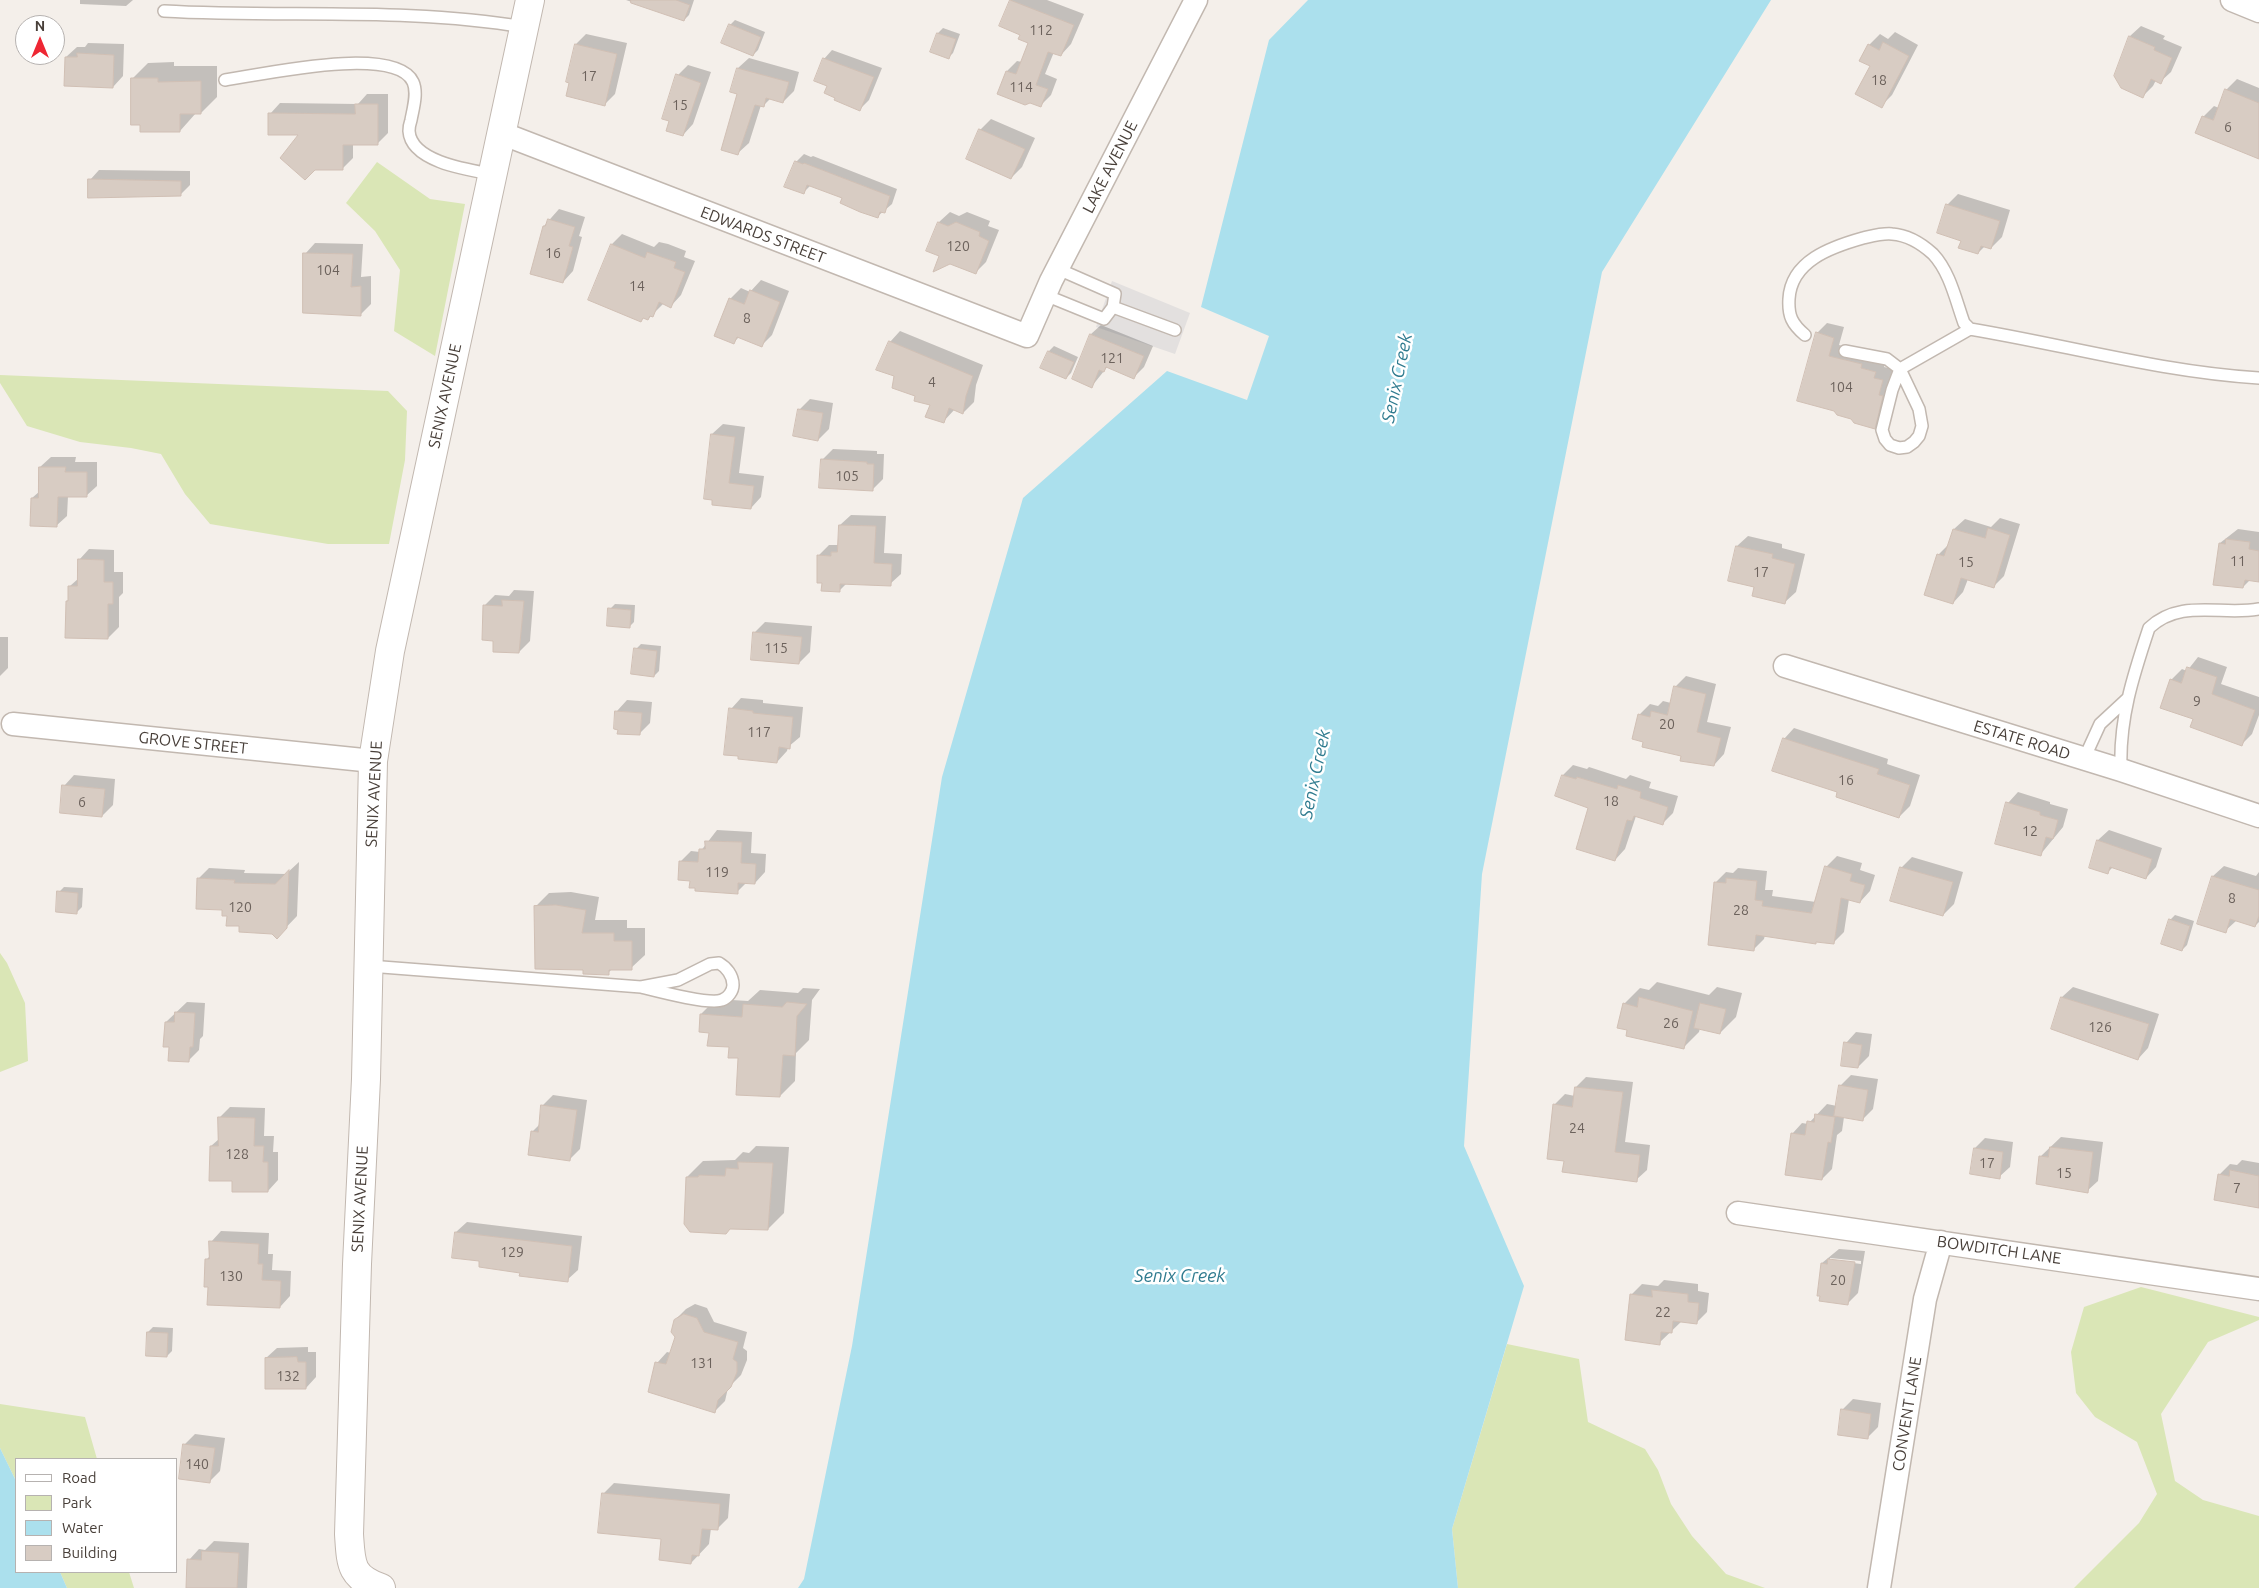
<!DOCTYPE html>
<html>
<head>
<meta charset="utf-8">
<style>
	body { margin:0 }
	#map { position:relative; width:2259px; height:1588px; overflow:hidden; background:#f4efea; font-family:Ubuntu,sans-serif }
	canvas { display:block }
	.legend { position:absolute; left:15px; top:1458px; width:162px; height:115px; box-sizing:border-box; background:#fff; border:1px solid #b6b2b0; margin:0; padding:6px 9px; list-style:none; font-size:15px; color:#483f39 }
	.legend li { display:flex; align-items:center; gap:10px; height:25px }
	.legend b { width:25px; border:1px solid #b6b2b0 }
	.north { position:absolute; left:15px; top:15px; width:50px; height:50px; box-sizing:border-box; background:#fff; border:1px solid #b6b2b0; border-radius:50%; rotate:0deg; font-size:14px; font-weight:700; line-height:20px; text-align:center; color:#483f39 }
	.north::after { content:''; display:block; margin:auto; width:18px; height:22px; background:#ee2733; clip-path:polygon(50% 0,100% 100%,50% 72%,0 100%) }
</style>
</head>
<body>
<div id="map">
<canvas width="2259" height="1588"></canvas>
<ul class="legend">
<li><b style="height:6px;background:#fff"></b>Road</li>
<li><b style="height:14px;background:#dae6b6"></b>Park</li>
<li><b style="height:14px;background:#abe0ed"></b>Water</li>
<li><b style="height:14px;background:#d8ccc3"></b>Building</li>
</ul>
<div class="north">N</div>
</div>
<script>
const ctx = document.querySelector('canvas').getContext('2d');
ctx.lineJoin = 'round';
function paint(path, color) {
  ctx.fillStyle = color;
  ctx.fill(path, 'evenodd');
}
function trace(path, color, width, dash) {
  ctx.strokeStyle = color;
  ctx.lineWidth = width;
  ctx.lineCap = dash ? 'butt' : 'round';
  ctx.setLineDash(dash || []);
  ctx.stroke(path);
}
function write(font, color, halo, rows, align = 'center') {
  ctx.font = font + ' Ubuntu,sans-serif';
  ctx.lineWidth = 5;
  ctx.setLineDash([]);
  ctx.textBaseline = 'middle';
  ctx.strokeStyle = halo;
  ctx.fillStyle = color;
  for (const [text, x, y, turn = 0] of rows) {
    ctx.save();
    ctx.translate(x, y);
    ctx.rotate((+turn || 0) * Math.PI / 180);
    ctx.textAlign = isNaN(turn) ? turn : align;
    if (halo) ctx.strokeText(text, 0, 0);
    ctx.fillText(text, 0, 0);
    ctx.restore();
  }
}
const green = new Path2D(`
	M377,162L430,199L465,204L435,356L394,331L400,270L375,231L346,203Z
	M0,375L388,391L407,411L405,460L389,544H328L210,524L185,494L161,454L131,448L80,442L27,426L0,383Z
	M0,953L7,963L25,1003L28,1061L0,1072Z
	M2141,1287L2259,1317V1320L2208,1342L2161,1414L2175,1481L2203,1500L2259,1516V1588H2074L2139,1523L2157,1494L2137,1442L2095,1417L2076,1393L2071,1352L2084,1307Z
	M1507,1344L1579,1359L1588,1422L1645,1449L1658,1470L1671,1504L1692,1536L1726,1574L1765,1588H1458L1452,1529Z
	M0,1404L85,1417L97,1459H16V1481L0,1448Z
	M60,1572H129L134,1588H67Z`);
const parking = new Path2D(`
	M1112,281L1190,313L1175,354L1096,327Z`);
const water = new Path2D(`
	M1308,0H1771L1602,272L1482,874L1464,1146L1524,1286L1452,1529L1458,1588H798L804,1579L852,1346L942,777L1023,498L1167,371L1247,400L1269,336L1201,307L1269,40Z
	M0,1448L16,1481V1572H60L67,1588H0Z`);
const shadow = new Path2D(`
	M80,0H133L126,6L80,4Z
	M626,0H694L689,15L684,20Z
	M1011,0H1047L1084,14L1071,44L1061,55L1054,52L1045,74L1057,79L1051,95L1040,106L1007,71L1017,61L1022,62L1030,42L1022,34Z
	M735,20L765,32L758,50L753,55L730,25Z
	M2141,26L2165,36L2163,39L2182,47L2171,72L2160,82L2156,80L2153,86L2143,96L2115,76L2130,36Z
	M943,28L960,34L953,53L948,58L931,51L938,33Z
	M1895,32L1918,45L1892,95L1881,106L1871,66L1869,45L1880,34L1888,39Z
	M586,34L627,43L615,94L605,104L576,44Z
	M88,43L124,44L123,76L113,87L66,57L77,47H85Z
	M832,50L882,68L869,100L860,109L836,97L828,86L824,59Z
	M749,58L799,72L794,91L783,102L771,98L763,106L761,105L749,143L738,153V68Z
	M174,62V66H217V97L201,113H196L180,131L132,79L148,63Z
	M688,65L711,72L693,124L683,135L678,75Z
	M2237,79L2259,88V158L2203,117L2214,106L2219,108L2226,90Z
	M367,94H388V133L377,144H353V158L342,169L301,134L270,114L280,103L358,104Z
	M991,119L1035,138L1022,167L1011,178L980,130Z
	M804,154L811,157L813,156L897,189L892,204L878,216L843,198L811,185L803,193L796,162Z
	M99,170L190,171V185L180,195L90,180Z
	M1958,194L2010,210L2002,237L1991,248L1985,246L1978,253L1962,240L1947,205Z
	M559,209L585,217L579,236L582,237L573,271L563,282L544,226Z
	M950,212L959,216L967,212L990,221L988,226L999,230L986,262L975,273L941,256L939,222Z
	M622,234L654,247L659,242L668,244L686,251L684,257L695,261L681,295L671,306L664,303L648,319L644,317L641,320L612,244Z
	M315,243L363,244L361,277L371,276V304L360,315L305,254Z
	M761,280L789,291L772,335L762,345L740,336L734,342L730,299L741,288L750,292Z
	M1827,323L1844,327L1839,345L1872,354L1886,362L1884,367L1893,369L1885,417L1874,427L1855,422L1817,333Z
	M1101,325L1153,346L1144,367L1134,377L1108,366L1092,386L1073,379L1091,334Z
	M900,331L983,365L976,385L974,402L963,413L955,409L943,422L932,404L916,395L895,376L890,342Z
	M1054,346L1078,357L1071,373L1066,378L1042,367L1049,351Z
	M810,399L833,403L829,429L818,440L799,410Z
	M723,424L745,427L739,473L764,476L761,497L751,508L713,499L712,434Z
	M833,449L877,451V454H884L883,479L872,490L822,460Z
	M51,457H76L75,462H97V486L86,496H68L67,516L56,526L32,498L40,491V467Z
	M851,515L886,516L884,553L902,554L901,574L890,584L847,583L840,590L823,582L818,556L829,545H839L840,525Z
	M2000,518L2020,524L2004,576L1994,586L1968,579L1963,592L1953,603L1938,555L1949,544L1954,529L1965,519L1991,527Z
	M2238,529L2259,532V581L2251,579L2243,587L2220,543Z
	M1748,536L1782,544V548L1805,554L1796,592L1785,602L1756,586L1729,580L1737,546Z
	M89,549L114,550V572H123V593L119,597V627L108,638L67,601L69,599L70,586L79,578V560Z
	M514,590L534,591L530,641L519,652L494,639L484,606L495,595L509,596Z
	M615,604L635,605L634,622L629,627L610,609Z
	M765,622L812,626L810,652L799,663L754,633Z
	M0,637H8V668L0,676Z
	M641,644L661,646L659,671L654,676L636,649Z
	M2198,657L2227,667L2221,684L2259,697V715L2252,734L2242,744L2194,719L2171,680L2182,669L2187,671Z
	M1686,676L1716,684L1707,722L1731,727L1724,754L1714,765L1682,755L1639,715L1650,704L1658,706L1663,701L1671,703L1675,687Z
	M741,698L763,700V703L803,707L800,737L788,747L787,751L777,762L731,709Z
	M627,700L652,702L650,723L639,734L615,728L617,711Z
	M1794,728L1888,759L1887,764L1920,775L1910,806L1899,817L1839,791L1784,739Z
	M1573,765L1587,769L1589,767L1626,779L1630,775L1651,782L1649,788L1678,796L1673,813L1662,824L1636,816L1625,849L1615,860L1590,807L1563,775Z
	M74,775L115,779L113,805L102,816L64,786Z
	M2018,792L2050,802V804L2068,809L2063,827L2040,855L2008,803Z
	M717,830L752,832L751,853L766,854L765,872L755,883L747,882L737,892L691,879L680,862L691,851L700,852Z
	M2109,830L2162,848L2156,867L2146,878L2113,867L2107,873L2090,867L2098,840Z
	M1837,856L1862,863L1860,870L1875,875L1870,891L1860,902L1849,899L1844,932L1833,943L1817,941L1815,943L1765,935L1764,939L1754,949L1716,882L1726,872L1733,873L1738,868L1767,871L1765,890H1773L1772,896L1816,902L1826,867Z
	M1912,857L1963,872L1954,904L1943,915L1901,868Z
	M299,862L297,916L277,937L273,933L240,925L228,915L198,879L209,868L245,870L244,873L286,874Z
	M2224,866L2256,876L2259,872V922L2255,926L2236,921L2225,931L2198,923L2213,876Z
	M64,887L83,888L82,907L77,912L59,892Z
	M571,892L599,897L595,920H627V928H645V955L631,968H613L608,973L584,969L536,906L549,893Z
	M2175,915L2194,921L2187,945L2182,950L2170,920Z
	M1657,982L1709,995L1717,987L1742,993L1736,1017L1720,1033L1700,1028L1699,1032L1683,1048L1629,1029L1624,1004L1640,988L1649,990Z
	M2073,987L2159,1014L2148,1048L2138,1059L2053,1028L2062,997Z
	M803,988L820,989L812,1000L809,1040L796,1053L795,1081L780,1096L730,1046L710,1032L701,1014L716,999L748,1001L760,990L798,993Z
	M187,1002L205,1003L203,1036L200,1039L199,1050L188,1061L170,1046L166,1022Z
	M1856,1032L1872,1034L1869,1056L1858,1067L1846,1043Z
	M1851,1075L1878,1079L1873,1109L1862,1120L1844,1117L1842,1131L1837,1135L1832,1169L1822,1179L1792,1134L1802,1123L1808,1124L1827,1104L1837,1106L1840,1086Z
	M1586,1077L1633,1082L1625,1142L1650,1145L1647,1170L1636,1180L1565,1160L1554,1105L1565,1094L1575,1096L1576,1087Z
	M553,1095L587,1100L580,1149L569,1160L532,1132L540,1124L542,1106Z
	M230,1107L265,1108L264,1136H274L273,1152H278V1180L268,1191L233,1180L211,1146L219,1139V1118Z
	M2061,1137L2103,1142L2098,1181L2087,1191L2041,1156Z
	M1985,1138L2013,1142L2010,1167L1999,1177L1975,1148Z
	M756,1146L789,1147L784,1213L768,1229L687,1177L703,1161L735,1160L743,1152L749,1153Z
	M2242,1160L2259,1163V1207L2219,1175L2230,1164L2237,1165Z
	M467,1222L582,1236L578,1270L567,1280L521,1272L481,1260L456,1232Z
	M221,1231L269,1233L268,1254H273L272,1270L291,1271L290,1296L280,1307L209,1286L206,1260L210,1256L211,1242Z
	M1839,1249L1865,1251L1858,1293L1848,1303L1822,1263ZM1830,1258L1861,1261V1264L1830,1260Z
	M1664,1280L1698,1284V1291L1709,1293L1707,1312L1696,1323L1682,1321L1659,1343L1631,1295L1642,1284L1658,1286Z
	M695,1304L707,1308L714,1322L747,1332L743,1348L747,1351V1360L741,1375L728,1388L725,1401L714,1412L657,1363L667,1352L671,1353L677,1337L675,1320L686,1309Z
	M153,1327L173,1328L172,1351L167,1356L148,1332Z
	M308,1347V1352H316V1377L306,1388L266,1358L277,1348Z
	M1853,1399L1881,1403L1878,1427L1867,1438L1842,1410Z
	M195,1434L225,1438L220,1471L210,1481L184,1445Z
	M614,1483L730,1494L728,1518L717,1529L711,1528L709,1544L691,1563L662,1537L603,1494Z
	M214,1541L249,1543L247,1588H187L189,1560L199,1549L205,1550Z`);
const building = new Path2D(`
	M631,0H676L690,5L684,21L631,3Z
	M1010,0L1074,25L1061,56L1048,52L1036,85L1048,89L1041,107L1030,103L1025,105L997,94L1006,71L1016,74L1028,43L1018,39L1020,35L999,26Z
	M729,24L761,37L753,56L721,43Z
	M937,33L956,39L949,59L930,52Z
	M2129,36L2155,47L2154,50L2172,58L2161,84L2151,79L2143,98L2121,88L2114,76Z
	M1883,42L1909,56L1882,108L1855,94L1870,66L1859,61L1868,44L1879,50Z
	M575,44L617,54L605,106L566,96L569,83L566,82Z
	M77,53L114,55L113,88L64,86L65,57H77Z
	M823,58L874,77L860,111L834,100L835,98L824,93L827,86L814,81Z
	M737,68L789,82L783,103L766,98L764,107L755,105L738,155L721,150L737,94L730,92Z
	M676,74L701,83L683,136L666,131L669,121L662,119Z
	M131,78H158V82L201,81V114H180V132H140V125H131Z
	M2225,89L2259,103V159L2195,133L2202,116L2213,120Z
	M355,104H378V145H343V170H315L305,180L280,158L298,135H268V113L355,114Z
	M979,129L1025,149L1011,179L966,159Z
	M795,161L803,164L804,163L890,196L885,213L880,212L878,218L860,212L840,203L842,198L807,185L804,194L784,187Z
	M88,179L181,181V196L88,198Z
	M1946,204L2000,221L1991,249L1981,246L1978,254L1958,248L1961,241L1937,233Z
	M548,219L575,227L569,246L573,247L563,283L530,274L543,226H545Z
	M938,222L948,226L956,222L980,232L979,236L989,241L976,274L950,264L933,272L939,256L926,251Z
	M611,244L645,258L647,252L676,262L674,268L685,272L671,308L659,302L653,317L650,316L648,320L643,318L641,322L588,300Z
	M303,253L353,254L351,287L361,286V316L303,313Z
	M750,290L780,302L762,347L737,337L734,344L714,336L729,298L744,304Z
	M1816,332L1834,338L1829,356L1862,364L1861,368L1876,372L1874,378L1883,380L1879,395L1883,396L1875,429L1854,423L1851,419L1837,415L1834,411L1797,401Z
	M1090,334L1144,356L1134,379L1106,367L1104,372L1099,370L1092,388L1072,379Z
	M889,341L973,376L966,396L963,414L949,408L944,423L925,417L930,405L914,401L915,396L892,388L894,376L876,370Z
	M1048,351L1074,362L1066,379L1040,368Z
	M798,409L823,413L818,441L793,436Z
	M711,434L735,437L729,483L754,486L751,509L712,505V500L704,499Z
	M821,459L867,462V464H874L873,491L819,488Z
	M39,467H66L65,472H87V497H58L57,527L30,526L31,498H38Z
	M839,525L876,526L874,563L892,564L891,586L840,584V592L821,591L822,583H817V555L831,556V552H837Z
	M1988,528L2010,535L1994,588L1961,578L1953,604L1924,595L1936,557L1937,554L1944,556L1953,529L1985,538Z
	M2226,539L2250,542L2249,549L2259,551V582L2245,580L2243,588L2213,585L2219,543L2225,544Z
	M1736,546L1773,554L1772,558L1795,564L1785,604L1752,596L1754,587L1728,581Z
	M78,559L104,560V582H113V604H108V639L65,638L66,601H68V586H77Z
	M502,600L524,601L519,653L493,652V641L482,640L483,605L502,606Z
	M608,608L631,610L630,628L607,626Z
	M753,632L802,637L799,664L751,660Z
	M634,648L657,651L654,677L631,674Z
	M2187,667L2217,677L2212,694L2255,710L2242,746L2190,727L2193,719L2160,708L2170,679L2181,683Z
	M1674,686L1706,694L1697,732L1721,738L1714,766L1680,761L1681,756L1642,747L1643,742L1632,739L1638,714L1650,717L1651,711L1667,715Z
	M729,708L753,711V713L793,717L790,749L779,747L777,763L738,759V756L724,755Z
	M615,711L642,713L640,735L617,734L618,730L614,729Z
	M1783,738L1879,769L1877,774L1910,785L1899,818L1836,797L1837,792L1772,771Z
	M1562,775L1576,779L1577,777L1617,789L1618,785L1641,792L1640,798L1668,807L1663,825L1634,816L1632,821L1627,820L1615,861L1576,849L1588,808L1555,796Z
	M62,785L105,789L102,817L60,813Z
	M2006,802L2040,812V815L2058,820L2053,839L2046,837L2041,856L1995,844Z
	M2097,840L2152,859L2146,879L2110,867L2108,874L2089,868Z
	M705,841L742,842L741,863L756,864L755,884L738,883V894L695,891V888H689L690,881L678,880L679,861L698,862L699,849H705Z
	M1825,866L1852,874L1850,881L1865,885L1860,903L1841,898L1834,944L1816,942V944L1756,935L1754,951L1708,945L1714,882L1726,883V878L1757,881L1755,900L1763,901L1762,906L1811,913Z
	M1900,867L1953,882L1943,916L1890,901Z
	M289,870L287,928L277,939L272,934L239,932V926H226L227,916H222V910L196,909L197,878L235,880L234,883L275,884Z
	M2212,876L2259,890V916L2255,927L2230,919L2226,933L2197,924Z
	M57,891L78,893L77,914L56,912Z
	M556,905L586,910L582,933H614V941H632V970H609V975L583,974V970L535,969L534,906Z
	M2169,919L2190,926L2182,951L2161,944Z
	M1639,997L1693,1011L1684,1049L1626,1036L1627,1030L1617,1028L1623,1003L1637,1007Z
	M2061,997L2149,1024L2138,1060L2051,1029Z
	M787,1002L807,1004L797,1016L795,1056L783,1055L780,1097L736,1095L738,1058H728L729,1047L707,1046L709,1033L699,1032L700,1014L742,1017L743,1004L782,1007Z
	M1700,1003L1726,1009L1720,1034L1694,1028Z
	M175,1012L195,1013L193,1047H190L189,1062L168,1061L169,1047H163L165,1022H174Z
	M1844,1042L1862,1045L1858,1068L1841,1066Z
	M1839,1085L1868,1090L1863,1121L1834,1116Z
	M1575,1087L1623,1092L1615,1152L1640,1155L1637,1182L1562,1172L1564,1161L1547,1159L1553,1104L1572,1107Z
	M541,1105L577,1110L570,1161L528,1155L531,1131L538,1132Z
	M1815,1114L1835,1117L1831,1143L1828,1142L1822,1180L1785,1175L1791,1133L1805,1135L1807,1121L1814,1122Z
	M218,1117L255,1118L254,1146H264L263,1162H268V1192H232V1181H209L210,1146H218Z
	M2050,1147L2093,1152L2088,1193L2036,1184L2039,1156L2048,1157Z
	M1974,1148L2003,1152L2000,1179L1970,1174Z
	M738,1162L773,1163L768,1230L730,1229L726,1234L690,1232L684,1224L686,1177H698L699,1175L725,1176L726,1168L738,1169Z
	M2230,1170L2259,1176V1208L2214,1200L2218,1174L2229,1176Z
	M455,1232L572,1246L568,1282L519,1276L520,1273L479,1267V1261L452,1258Z
	M209,1241L259,1244L258,1264H263L262,1280L281,1281L280,1308L207,1305L208,1287H204L205,1259H209Z
	M1828,1259L1855,1262L1848,1305L1819,1301L1820,1296H1817L1821,1263L1827,1264Z
	M1652,1290L1688,1294V1302L1699,1303L1697,1324L1673,1321L1672,1333L1661,1332L1660,1345L1625,1340L1630,1294L1652,1297Z
	M684,1314L697,1318L704,1332L738,1342L733,1359L737,1362V1372L731,1387L718,1400L715,1413L648,1392L655,1362L666,1364L675,1337L671,1332L674,1320Z
	M147,1332L168,1333L167,1357L146,1356Z
	M297,1357L298,1362H306V1389H265V1358Z
	M1841,1409L1871,1414L1868,1439L1838,1435Z
	M183,1444L215,1448L210,1483L179,1479Z
	M602,1493L720,1504L718,1530L702,1529L699,1556L692,1555L691,1564L659,1560L661,1539L598,1533Z
	M202,1551L239,1553L237,1588H186L187,1559L201,1560Z`);
const service = new Path2D(`
	M164,11C283,18 405,7 524,27
	M225,80C260,75 395,44 413,82C418,93 413,109 411,120C410,123 409,128 409,131C411,162 469,170 492,174
	M1045,295L1104,319L1113,307L1115,294L1058,269
	M1113,307L1175,330
	M1805,335C1792,324 1788,316 1789,299C1791,261 1831,247 1863,238C1872,236 1883,233 1892,234C1907,235 1922,244 1933,254C1950,272 1956,301 1964,323L1970,329C2066,345 2161,372 2259,378
	M1845,351L1887,359L1900,369L1919,409L1922,426L1919,436L1914,442L1907,447L1899,448L1890,445L1885,439L1882,430L1892,390L1900,369L1970,329
	M2084,759L2100,724L2127,699
	M2121,770C2119,719 2133,676 2149,628C2181,598 2221,616 2259,609
	M369,966L641,987L678,980L710,964L719,963C726,967 733,975 733,985C733,991 728,998 722,1000C710,1005 657,991 641,987`);
const minor = new Path2D(`
	M2232,0L2259,11
	M501,133L1027,336L1051,281L1196,0
	M1785,666L2121,770L2259,816
	M13,724L373,761
	M1738,1213L2259,1289
	M1879,1588L1925,1299L1941,1242`);
const tertiary = new Path2D(`
	M381,1588C350,1577 351,1564 349,1534L357,1264L366,1079L373,761L390,651L530,0`);
const numberNames = [
	["112",1041,30],
	["17",589,76],
	["18",1879,80],
	["114",1021,87],
	["15",680,105],
	["6",2228,127],
	["120",958,246],
	["16",553,253],
	["104",328,270],
	["14",637,286],
	["8",747,318],
	["121",1112,358],
	["4",932,382],
	["104",1841,387],
	["105",847,476],
	["11",2238,561],
	["15",1966,562],
	["17",1761,572],
	["115",776,648],
	["9",2197,701],
	["20",1667,724],
	["117",759,732],
	["16",1846,780],
	["18",1611,801],
	["6",82,802],
	["12",2030,831],
	["119",717,872],
	["8",2232,898],
	["120",240,907],
	["28",1741,910],
	["26",1671,1023],
	["126",2100,1027],
	["24",1577,1128],
	["128",237,1154],
	["17",1987,1163],
	["15",2064,1173],
	["7",2237,1188],
	["129",512,1252],
	["130",231,1276],
	["20",1838,1280],
	["22",1663,1312],
	["131",702,1363],
	["132",288,1376],
	["140",197,1464]
];
const streetNames = [
	["LAKE AVENUE",1110,167,-63],
	["EDWARDS STREET",763,235,21],
	["SENIX AVENUE",445,396,-78],
	["ESTATE ROAD",2022,740,17],
	["GROVE STREET",193,743,6],
	["SENIX AVENUE",374,794,-87],
	["SENIX AVENUE",360,1199,-87],
	["BOWDITCH LANE",1999,1250,8],
	["CONVENT LANE",1907,1414,-81]
];
const waterNames = [
	["Senix Creek",1397,378,-78],
	["Senix Creek",1315,774,-78],
	["Senix Creek",1180,1276]
];
paint(green, '#dae6b6');
paint(parking, '#e3e0df');
paint(water, '#abe0ed');
paint(shadow, '#0003');
paint(building, '#d8ccc3');
trace(building, '#d0bfb4', 1);
trace(service, '#c2b8b0', 14);
trace(minor, '#c2b8b0', 25);
trace(tertiary, '#c2b8b0', 30);
trace(service, '#fff', 11);
trace(minor, '#fff', 22);
trace(tertiary, '#fff', 28);
write('14px', '#6c625c', null, numberNames);
write('16px', '#483f39', '#fff', streetNames);
write('italic 18px', '#2f7b8f', '#fff', waterNames);
</script>
</body>
</html>
